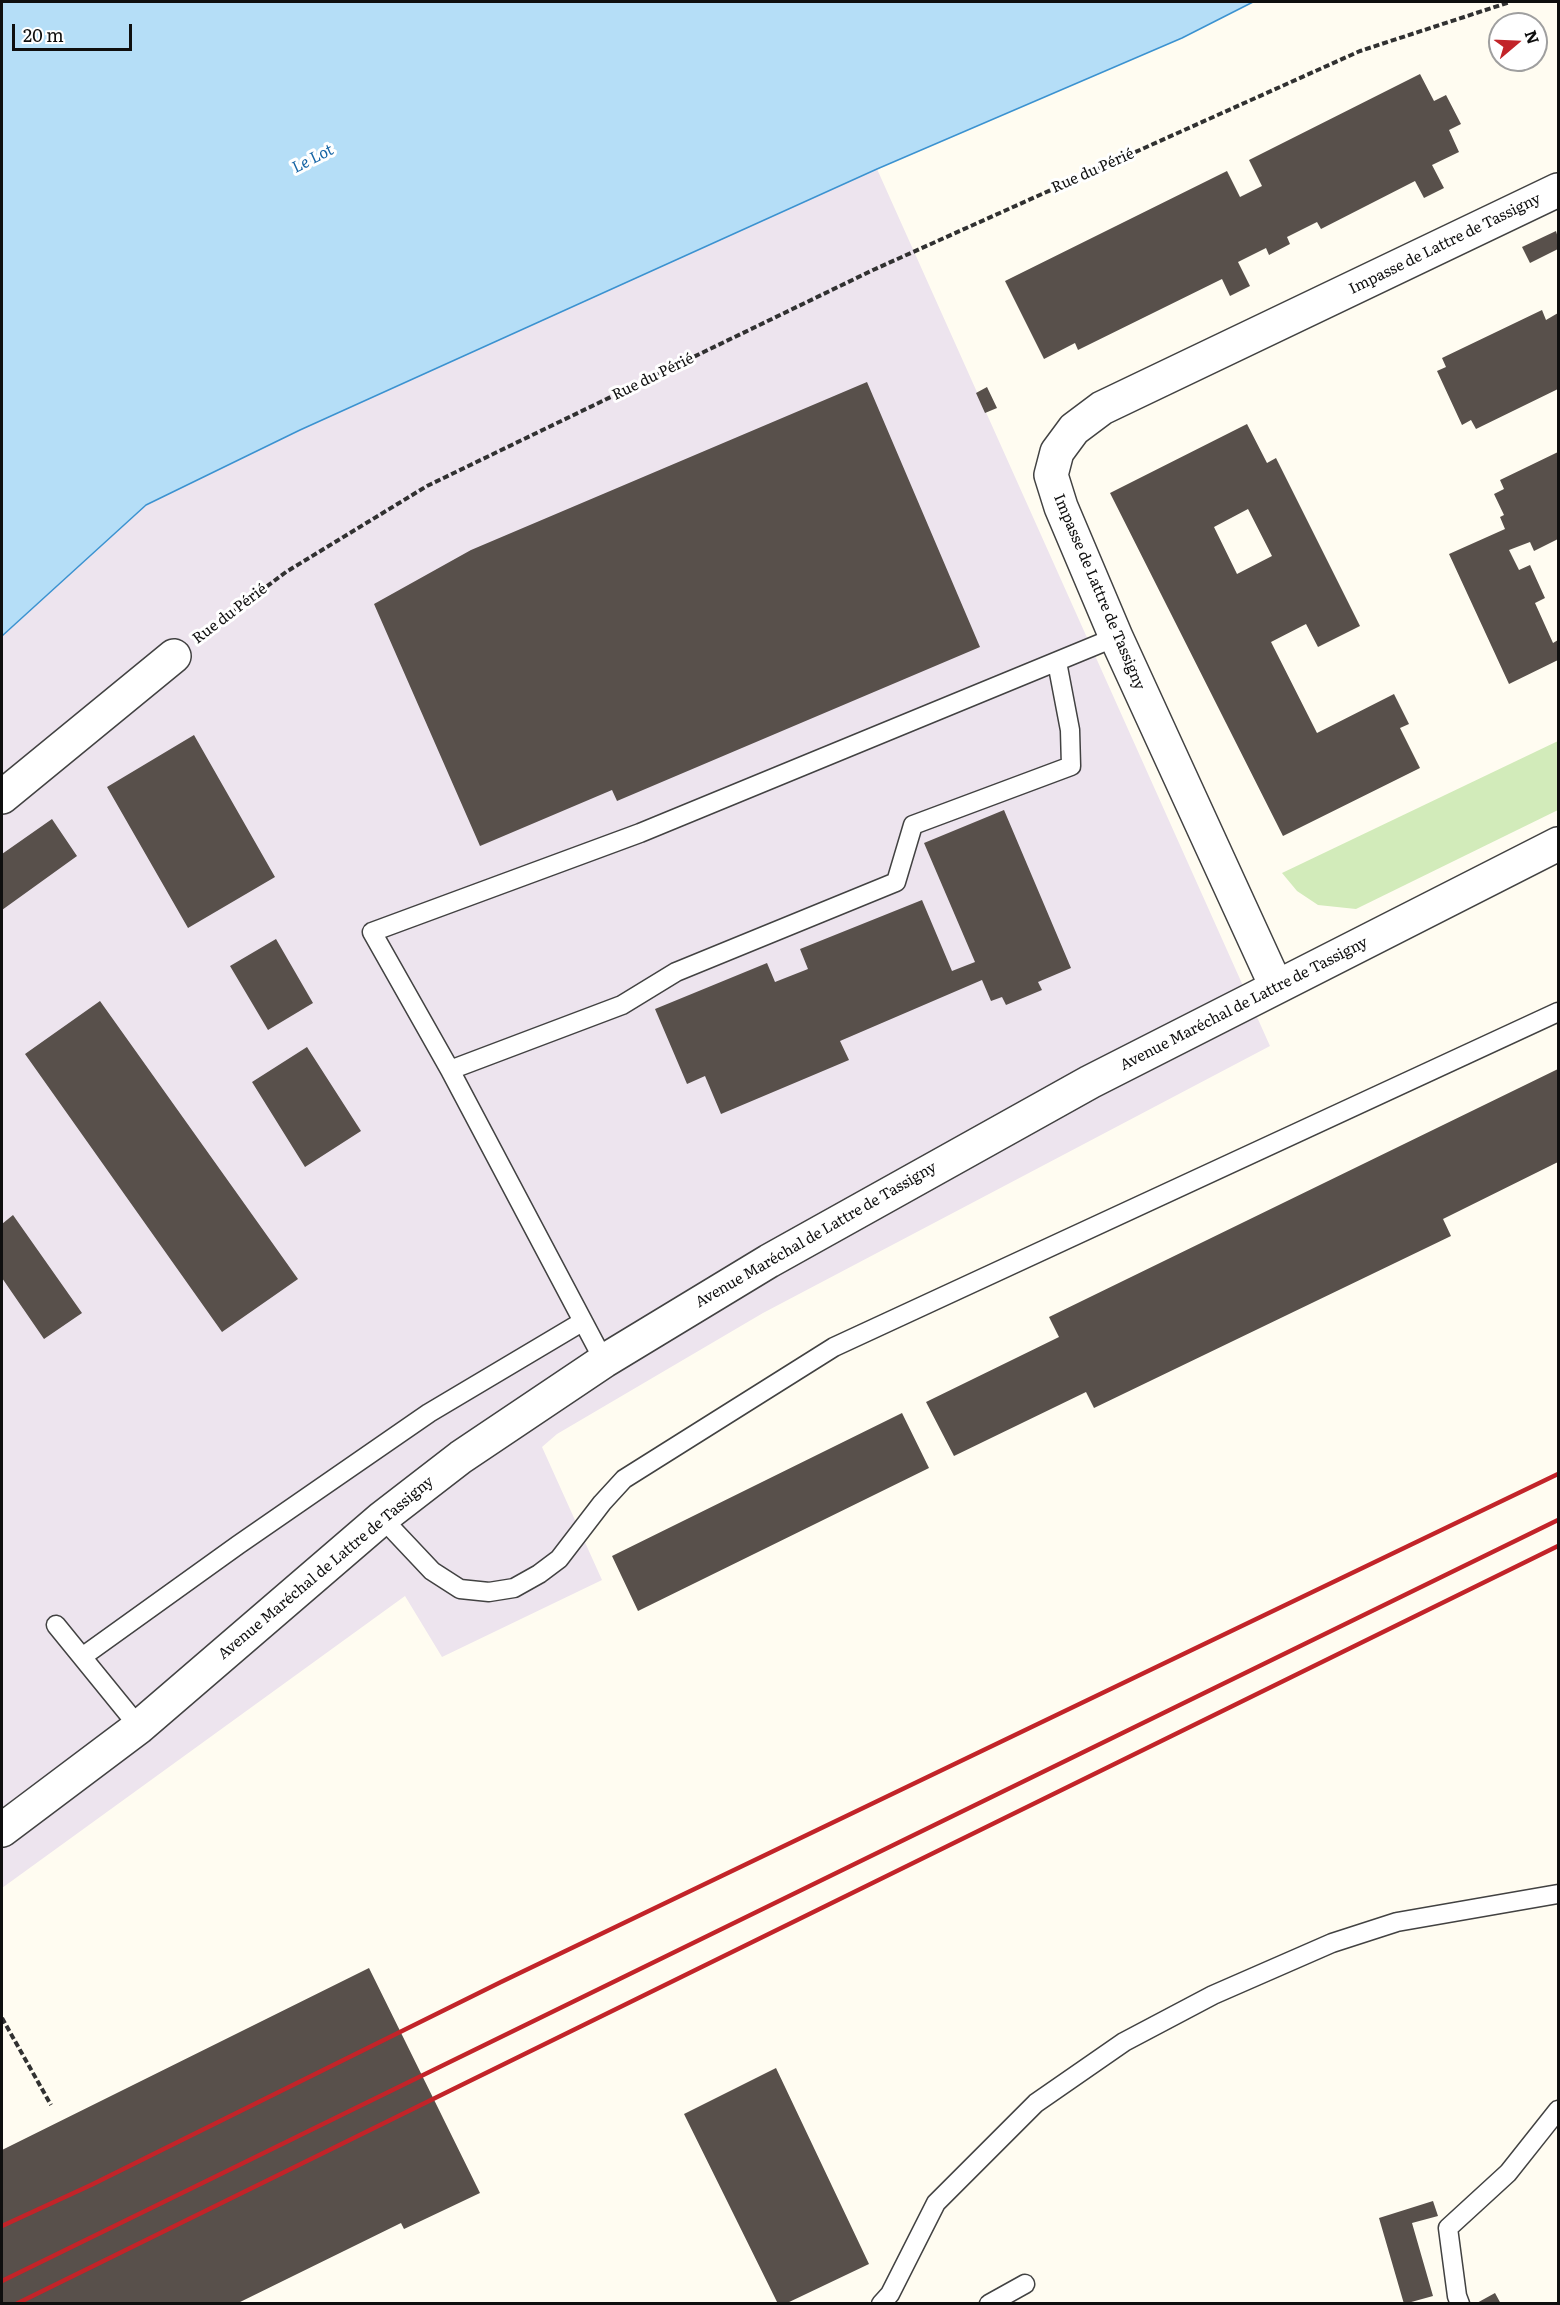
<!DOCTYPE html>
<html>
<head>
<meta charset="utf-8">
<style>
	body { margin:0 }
	#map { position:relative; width:1560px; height:2305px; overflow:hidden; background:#fffcf1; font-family:Literata,serif }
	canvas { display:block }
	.frame { position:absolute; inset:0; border:3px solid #0f0f0f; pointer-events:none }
	.north { position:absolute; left:1488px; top:12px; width:60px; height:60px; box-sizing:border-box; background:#fff; border:2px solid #9f9f9f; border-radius:50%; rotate:71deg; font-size:16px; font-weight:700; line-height:24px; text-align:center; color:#0f0f0f }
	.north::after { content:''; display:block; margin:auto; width:21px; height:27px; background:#c22429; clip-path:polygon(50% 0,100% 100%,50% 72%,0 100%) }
	.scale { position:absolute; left:12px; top:24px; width:120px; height:27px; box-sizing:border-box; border:3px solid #0f0f0f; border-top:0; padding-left:8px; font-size:18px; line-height:21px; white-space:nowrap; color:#0f0f0f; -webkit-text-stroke:4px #fff; paint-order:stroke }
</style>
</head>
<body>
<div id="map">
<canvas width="1560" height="2305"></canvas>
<div class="frame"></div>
<div class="north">N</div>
<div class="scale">20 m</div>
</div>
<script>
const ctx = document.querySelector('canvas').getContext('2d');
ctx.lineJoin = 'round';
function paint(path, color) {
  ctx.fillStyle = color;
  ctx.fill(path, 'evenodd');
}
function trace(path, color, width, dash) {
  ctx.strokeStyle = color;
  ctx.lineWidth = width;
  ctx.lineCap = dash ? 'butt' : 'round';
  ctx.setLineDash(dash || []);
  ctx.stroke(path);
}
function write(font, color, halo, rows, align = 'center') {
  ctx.font = font + ' Literata,serif';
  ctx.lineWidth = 6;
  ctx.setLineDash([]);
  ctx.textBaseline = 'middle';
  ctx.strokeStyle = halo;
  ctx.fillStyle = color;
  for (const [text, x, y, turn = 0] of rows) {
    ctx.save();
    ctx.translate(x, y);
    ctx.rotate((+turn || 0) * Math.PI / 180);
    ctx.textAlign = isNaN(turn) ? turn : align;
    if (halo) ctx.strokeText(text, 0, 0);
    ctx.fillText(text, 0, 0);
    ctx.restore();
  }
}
const industrial = new Path2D(`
	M877,169L1270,1046L763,1313L557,1434L542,1447L602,1580L442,1657L405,1596L2,1888V636L146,505L300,430Z`);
const green = new Path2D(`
	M1558,741V810L1356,909L1318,905L1297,891L1282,873Z`);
const water = new Path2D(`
	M2,2H1253L1182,38L877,169L300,430L146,505L2,636Z`);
const building = new Path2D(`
	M1420,74L1434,101L1446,95L1461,124L1449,130L1459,152L1432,165L1444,188L1424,198L1415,181L1321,229L1317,222L1287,237L1290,244L1269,255L1266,248L1238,262L1250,286L1230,296L1222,279L1078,350L1075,343L1044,359L1005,281L1227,171L1240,197L1262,186L1249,160Z
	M1556,231L1558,238V249L1530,263L1522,247Z
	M1542,310L1546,320L1558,313V389L1476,429L1471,420L1462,425L1437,371L1446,367L1442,358Z
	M867,382L980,647L617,801L612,790L480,846L374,604L471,550Z
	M987,387L997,408L985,413L976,393Z
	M1247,424L1267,463L1276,458L1360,626L1318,647L1306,624L1271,642L1317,733L1394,694L1409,724L1400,728L1420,768L1283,836L1110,493ZM1248,509L1272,556L1237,574L1214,527Z
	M1558,452V539L1534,551L1530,542L1509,550L1519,570L1530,565L1545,598L1535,603L1553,643L1558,640V660L1509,684L1449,554L1505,529L1500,517L1504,515L1494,494L1504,489L1500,480Z
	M194,735L275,877L188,928L107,787Z
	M1004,810L1071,968L1038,982L1042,990L1006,1005L1002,997L991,1001L982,980L840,1041L849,1060L721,1114L705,1076L687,1084L655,1009L767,963L775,982L808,969L800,949L922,900L952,971L975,962L924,843Z
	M52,819L77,856L2,910V854Z
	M276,939L313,1003L268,1030L230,966Z
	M100,1001L298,1279L222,1332L25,1054Z
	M307,1047L361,1131L305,1167L252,1082Z
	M1558,1069V1162L1443,1219L1451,1236L1094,1408L1086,1392L954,1456L926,1402L1059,1337L1049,1317Z
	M13,1215L82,1313L44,1339L2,1278V1224Z
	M902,1413L929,1468L638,1611L612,1556Z
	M369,1968L480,2193L404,2229L401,2223L236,2304H2V2150Z
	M776,2068L869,2264L785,2304H778L684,2114Z
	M1433,2201L1438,2216L1412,2223L1433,2296L1404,2304L1379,2218Z
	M1495,2293L1501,2304H1475Z`);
const path = new Path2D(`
	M202,635L286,572L427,486L873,270L1360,51L1510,2
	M2,2018L51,2105`);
const service = new Path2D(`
	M450,1070L622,1005L676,972L896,882L913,825L1071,766L1070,730L1057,662
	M604,1361L450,1070L372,932L640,833L1116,637
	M382,1518L432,1571L460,1589L489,1592L514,1588L539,1574L559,1559L602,1503L624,1479L834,1347L1558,1012
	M56,1625L139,1727
	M82,1657L238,1545L429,1413L582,1322
	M881,2304L890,2294L936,2203L1036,2103L1124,2042L1213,1995L1332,1943L1397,1922L1558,1894
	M989,2304L1025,2284
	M1460,2304L1457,2296L1448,2228L1508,2173L1558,2110`);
const minor = new Path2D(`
	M2,797L174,656
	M1276,986L1116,637L1061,507L1051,475L1057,452L1074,429L1102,408L1558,190`);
const tertiary = new Path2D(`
	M2,1830L139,1727L382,1518L461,1457L604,1361L769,1261L1090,1082L1558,844`);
const rail = new Path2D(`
	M2,2226L91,2185L501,1982L1558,1474
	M2,2281L1558,1520
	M16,2304L1558,1546`);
const streetNames = [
	["Rue du Périé",1093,171,-24],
	["Impasse de Lattre de Tassigny",1445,244,-26],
	["Rue du Périé",653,377,-26],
	["Impasse de Lattre de Tassigny",1099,592,67],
	["Rue du Périé",230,614,-37],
	["Avenue Maréchal de Lattre de Tassigny",1244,1004,-27],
	["Avenue Maréchal de Lattre de Tassigny",816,1235,-30],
	["Avenue Maréchal de Lattre de Tassigny",326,1568,-40]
];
const waterNames = [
	["Le Lot",313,159,-27]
];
paint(industrial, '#ede4ee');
paint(green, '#d2ebba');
paint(water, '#b5def7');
trace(water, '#3b92d0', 1.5);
paint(building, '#58504b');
trace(service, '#424242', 21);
trace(minor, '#424242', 36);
trace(tertiary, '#424242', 36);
trace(path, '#313131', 4, [6, 3]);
trace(service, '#fff', 18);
trace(minor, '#fff', 33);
trace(tertiary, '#fff', 33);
trace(rail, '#c22429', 4.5);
write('15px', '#0f0f0f', '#fff', streetNames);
write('italic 16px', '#1564a4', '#fff', waterNames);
</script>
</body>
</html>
